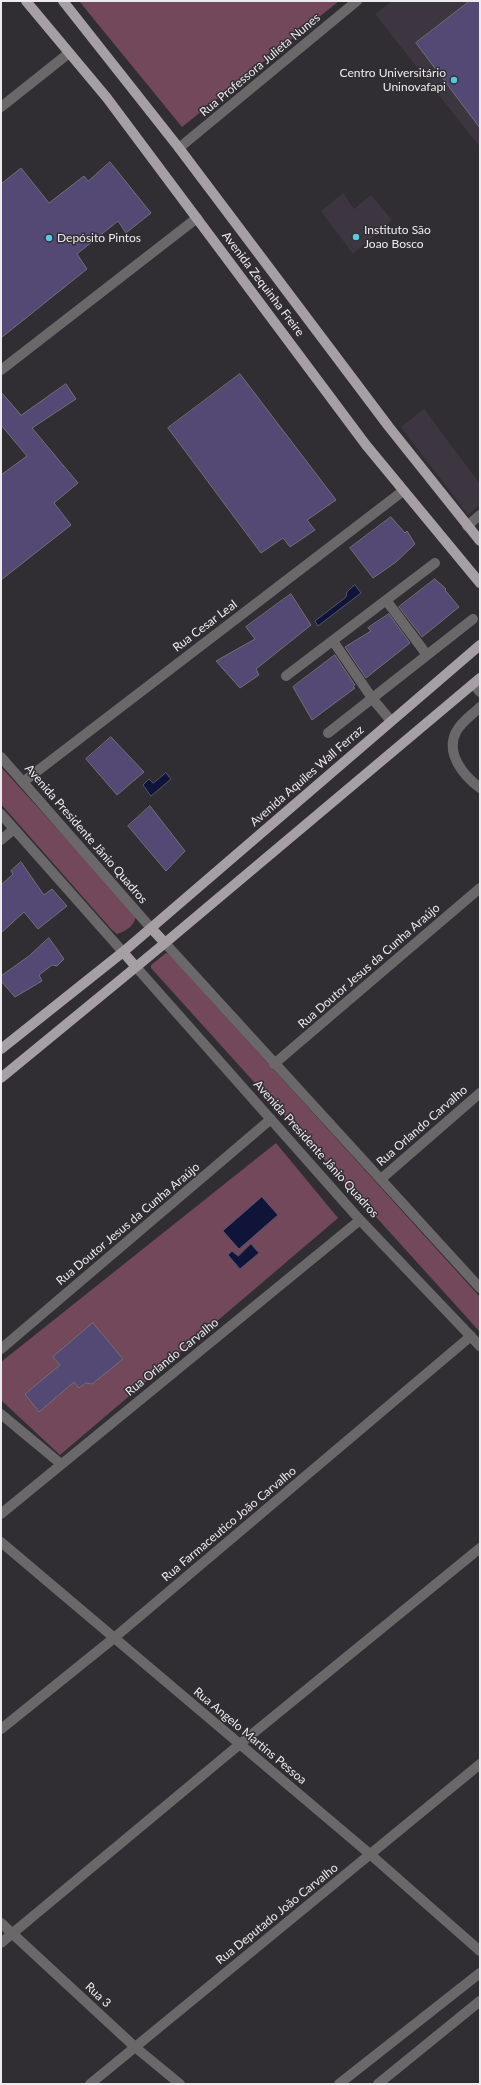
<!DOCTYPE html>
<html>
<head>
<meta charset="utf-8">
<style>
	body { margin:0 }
	#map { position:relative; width:481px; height:2085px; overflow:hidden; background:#312e33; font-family:Lato,sans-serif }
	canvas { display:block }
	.frame { position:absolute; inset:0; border:2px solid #eeebef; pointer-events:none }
</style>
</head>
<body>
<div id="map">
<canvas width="481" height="2085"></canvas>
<div class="frame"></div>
</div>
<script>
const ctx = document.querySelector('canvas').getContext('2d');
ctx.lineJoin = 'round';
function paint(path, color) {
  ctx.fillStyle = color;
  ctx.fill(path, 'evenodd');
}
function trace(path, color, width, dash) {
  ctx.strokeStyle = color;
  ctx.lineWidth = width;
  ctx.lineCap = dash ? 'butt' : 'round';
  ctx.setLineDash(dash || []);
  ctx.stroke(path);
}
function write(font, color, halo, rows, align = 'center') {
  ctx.font = font + ' Lato,sans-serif';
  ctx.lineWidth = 3;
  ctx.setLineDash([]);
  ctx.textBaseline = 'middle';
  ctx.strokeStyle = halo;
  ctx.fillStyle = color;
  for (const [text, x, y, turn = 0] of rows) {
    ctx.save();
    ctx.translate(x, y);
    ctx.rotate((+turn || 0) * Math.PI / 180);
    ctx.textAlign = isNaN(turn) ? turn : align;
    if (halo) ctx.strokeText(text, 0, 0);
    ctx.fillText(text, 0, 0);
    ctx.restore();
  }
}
const built = new Path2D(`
	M392,1H480V147L375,14Z
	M343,193L354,209L371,195L392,220L353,254L321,211Z
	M424,409L480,484V504L468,515L401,427Z`);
const green = new Path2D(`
	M79,1H339L182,127Z
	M1,767L136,915C135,926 126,931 117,934L112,930L1,804Z
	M166,953L169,954L480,1297V1332L151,968V965Z
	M276,1143L338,1218L60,1455L1,1400V1362Z`);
const water = new Path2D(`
	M355,585L361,593L318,626L315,621L346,597L347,592Z
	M166,773L171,779L151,796L143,785L149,779L153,783Z
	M262,1197L278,1215L239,1249L223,1231Z
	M251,1244L259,1253L240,1269L228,1255L232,1251L238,1256Z`);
const building = new Path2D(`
	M470,1H480V128L416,43Z
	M110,162L151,213L126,233L118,221L77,254L87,269L1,338V184L21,168L49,203L84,176L88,181Z
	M240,374L336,500L307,520L315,530L290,547L283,538L261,553L168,428Z
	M66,384L76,399L32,428L78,483L54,503L71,525L1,580V475L27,456L1,425V392L21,415Z
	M391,517L405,533L407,531L415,544L396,562L373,578L350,548Z
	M435,579L446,589L445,590L459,607L422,637L399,607Z
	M291,594L311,625L256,669L259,675L240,688L216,661L255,639L246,627Z
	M389,614L410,643L366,678L345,647L371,631L368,628Z
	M335,655L355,685L353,687L355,688L312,720L293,687Z
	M111,737L144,772L117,795L86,759Z
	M150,806L185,851L166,871L128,826Z
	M21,862L44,895L52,889L67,906L38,929L24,912L1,933V885L13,874L11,871Z
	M49,938L64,959L57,966L52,965L39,975L42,981L15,997L1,981V976L29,956Z
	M93,1323L123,1359L92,1384L86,1383L79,1388L74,1382L39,1412L25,1394L60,1365L53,1357Z`);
const minor = new Path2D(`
	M1,107L69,53
	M179,148L357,1
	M1,370L197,218
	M467,526L480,515
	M386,600L427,655
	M333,641L372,698L391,721
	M286,676L435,563
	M473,684L480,692
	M480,707C472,715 461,722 456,732C445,754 464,776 480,788
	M328,733L473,619
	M1,757L151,928
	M23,782L403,491
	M1,814L123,952
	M1,840L14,829
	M165,943L480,1288
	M136,967L360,1220L480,1346
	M274,1064L480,888
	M381,1179L480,1093
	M1,1349L271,1119
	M1,1414L61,1464
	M1,1514L360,1220
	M1,1542L371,1855L480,1951
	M1,1729L114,1638L471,1336
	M1,1923L135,2047L180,2084
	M1,1943L240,1744L480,1548
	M90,2084L480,1764
	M339,2084L480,1973
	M378,2084L480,2001`);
const major = new Path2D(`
	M26,1L107,98L366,445L480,583
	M63,1L179,148L389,427L480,541
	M151,928L480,645
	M165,943L151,928L123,952L136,967L165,943L480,678
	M1,1049L123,952
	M1,1078L136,967`);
const markers = [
	[454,80,4,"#56c9e0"],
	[356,237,4,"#56c9e0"],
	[49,238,4,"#56c9e0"]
];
const streetNames = [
	["Rua Professora Julieta Nunes",260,65,-40],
	["Avenida Zequinha Freire",263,284,53],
	["Rua Cesar Leal",205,626,-37],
	["Avenida Aquiles Wall Ferraz",307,776,-41],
	["Avenida Presidente Jânio Quadros",86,834,49],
	["Rua Doutor Jesus da Cunha Araújo",369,966,-41],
	["Rua Orlando Carvalho",422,1126,-41],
	["Avenida Presidente Jânio Quadros",316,1149,48],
	["Rua Doutor Jesus da Cunha Araújo",128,1224,-40],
	["Rua Orlando Carvalho",172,1357,-39],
	["Rua Farmaceutico João Carvalho",229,1524,-40],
	["Rua Angelo Martins Pessoa",250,1736,40],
	["Rua Deputado João Carvalho",277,1914,-39],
	["Rua 3",98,1995,43]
];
const poiNames = [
	["Centro Universitário",446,73,"right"],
	["Uninovafapi",446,87,"right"],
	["Instituto São",364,230],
	["Joao Bosco",364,244],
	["Depósito Pintos",57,238]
];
paint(built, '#3d3641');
paint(green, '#73485a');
paint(water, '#0f1438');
trace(water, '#52546f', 1);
paint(building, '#534974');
trace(building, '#716f76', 1);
trace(minor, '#6b686a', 10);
trace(major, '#a6a0a5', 10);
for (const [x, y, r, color] of markers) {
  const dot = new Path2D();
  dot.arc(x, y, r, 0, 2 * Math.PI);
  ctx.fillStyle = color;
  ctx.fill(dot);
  trace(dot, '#312e33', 1.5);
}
write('12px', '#eeebef', '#312e33', streetNames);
write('12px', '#eeebef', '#312e33', poiNames, 'left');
</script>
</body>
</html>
